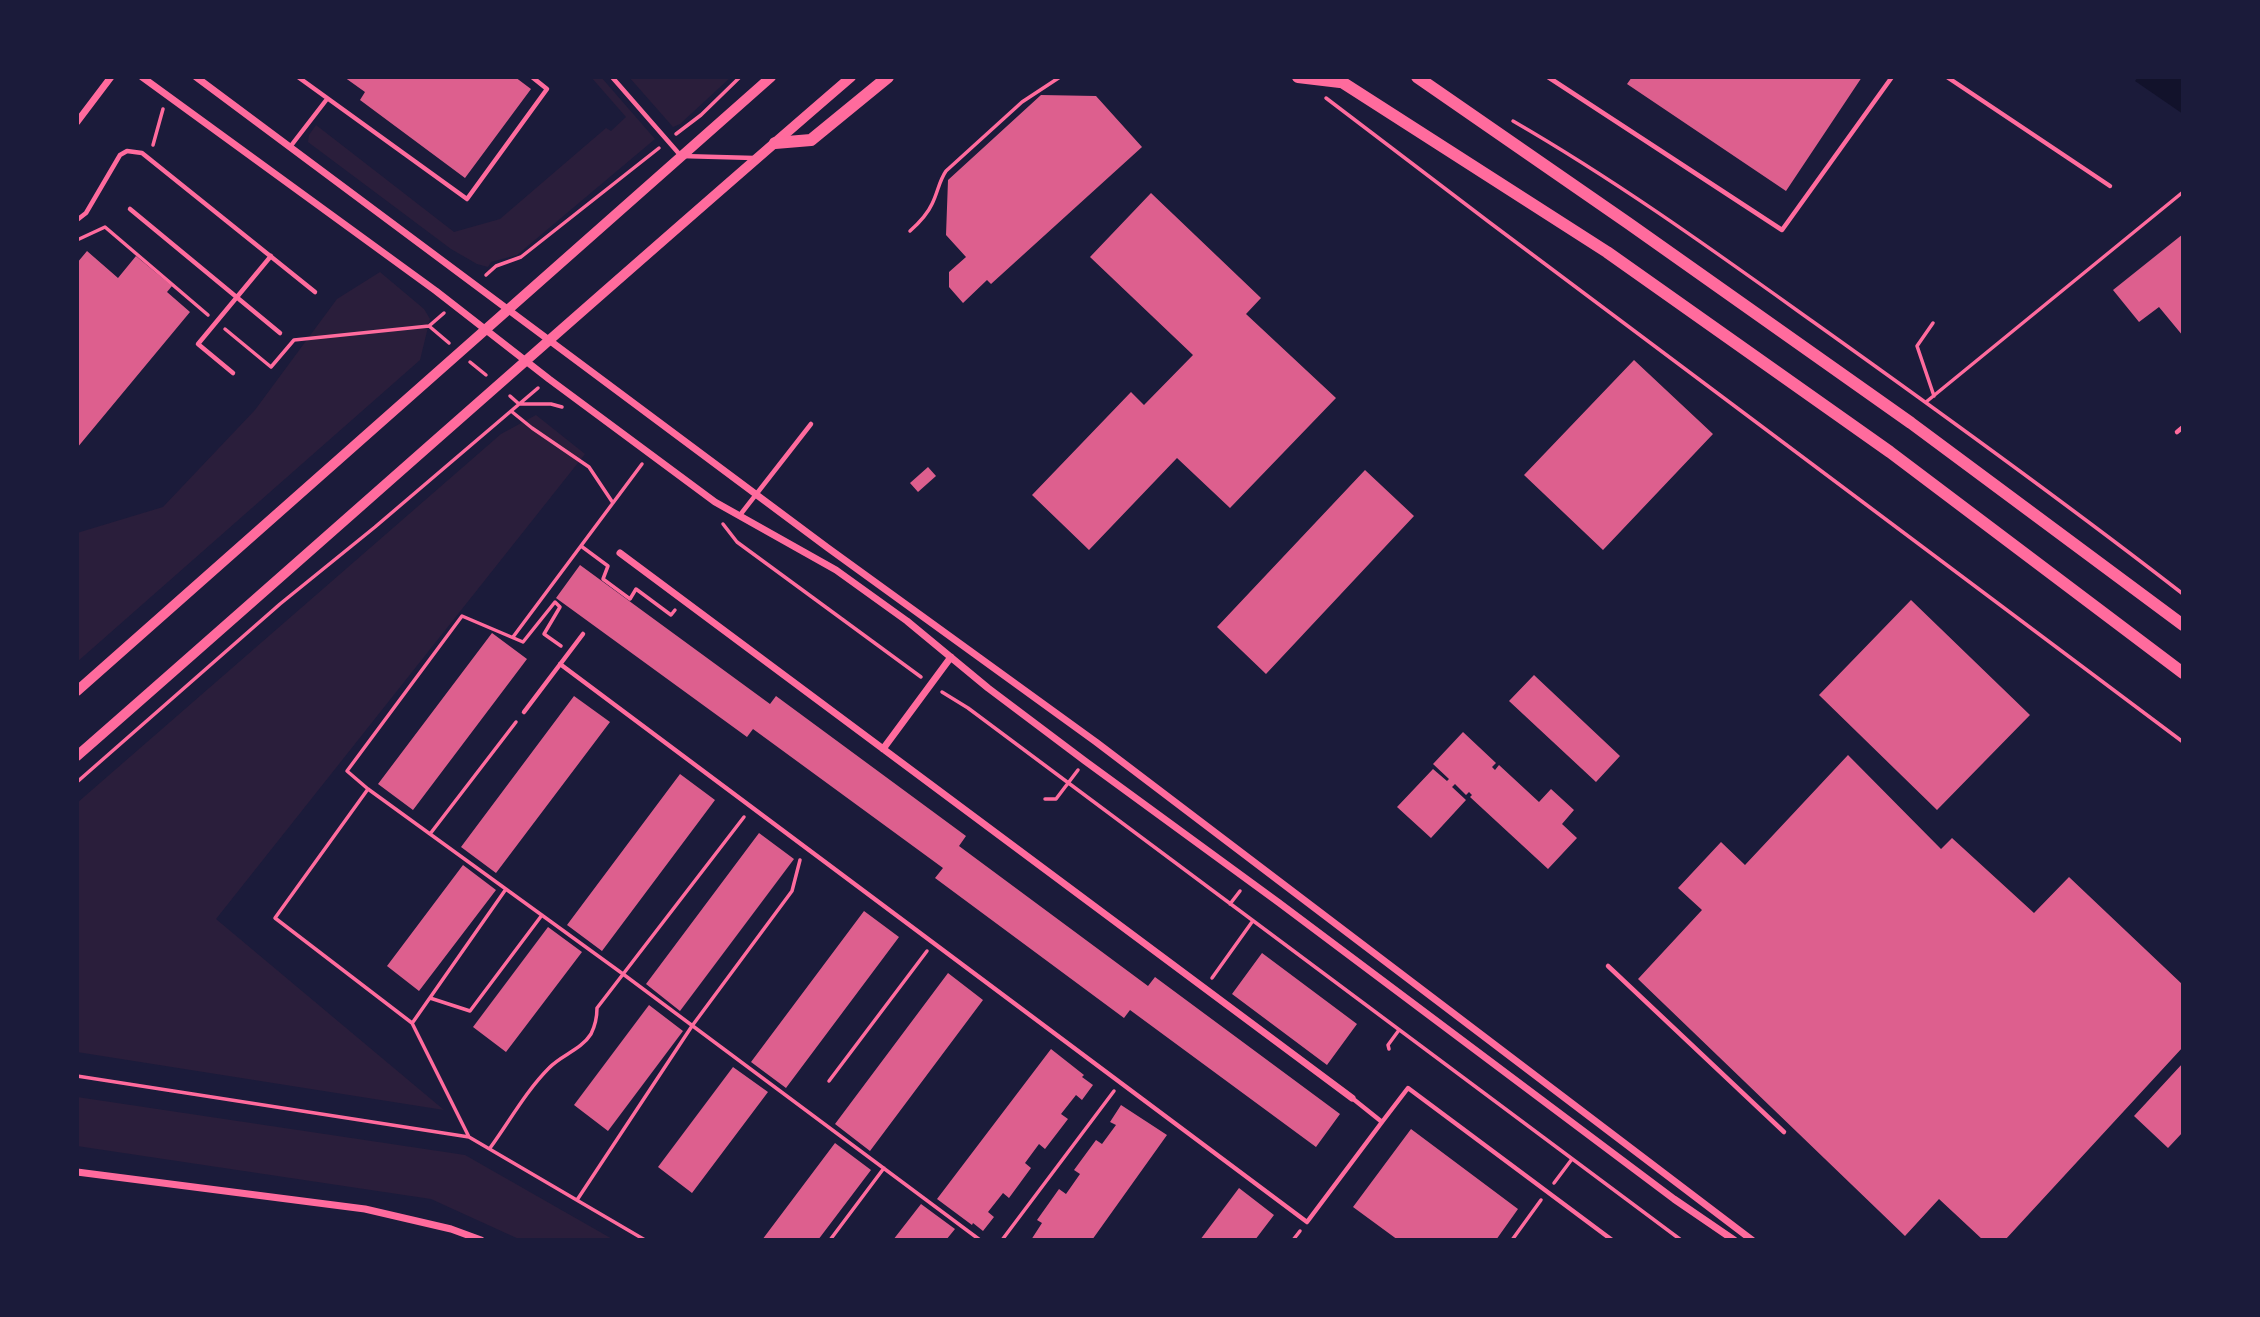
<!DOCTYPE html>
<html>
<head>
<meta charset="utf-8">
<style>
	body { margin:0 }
	#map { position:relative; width:2260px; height:1317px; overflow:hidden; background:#1b1b3a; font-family:Quicksand,sans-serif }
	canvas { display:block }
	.frame { position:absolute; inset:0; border:79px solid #1b1b3a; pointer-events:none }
</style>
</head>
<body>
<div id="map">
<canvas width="2260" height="1317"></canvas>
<div class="frame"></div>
</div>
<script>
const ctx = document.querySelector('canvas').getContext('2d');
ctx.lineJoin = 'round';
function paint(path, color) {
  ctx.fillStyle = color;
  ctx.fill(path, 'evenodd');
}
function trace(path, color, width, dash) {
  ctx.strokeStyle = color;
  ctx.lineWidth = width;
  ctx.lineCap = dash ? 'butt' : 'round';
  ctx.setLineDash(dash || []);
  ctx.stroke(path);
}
const green = new Path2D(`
	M591,77H601L655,139L517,255L491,262L488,267L477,264L451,249L308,142L309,135L316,125L454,232L500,219L606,128L611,131L626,117Z
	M629,77H731L680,124L673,127Z
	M380,272L424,309L430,319L420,360L77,662V533L163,507L255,410L337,299Z
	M536,415L585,454L216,919L444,1110L77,1052V803L501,434Z
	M77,1097L465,1155L614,1240H521L431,1199L77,1146Z`);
const water = new Path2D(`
	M2138,77H2183V114L2135,81Z`);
const building = new Path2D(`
	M344,77H515L531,89L465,178L360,100L365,92Z
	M1632,77H1862L1786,191L1627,84Z
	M1041,95L1096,96L1142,147L991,284L987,280L963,303L949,287V272L966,257L946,235L948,180Z
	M1151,193L1261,298L1246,314L1336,398L1230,508L1177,458L1089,550L1032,495L1131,392L1144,405L1193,355L1090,257Z
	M2183,234V336L2159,307L2139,322L2113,290Z
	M87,251L118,278L136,256L172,286L167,292L190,312L77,448V263Z
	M1634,360L1713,434L1603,550L1524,475Z
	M928,467L936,476L918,492L910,483Z
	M1365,470L1414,516L1266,674L1217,627Z
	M580,565L770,704L776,696L966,836L959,846L1148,986L1155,977L1340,1114L1316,1147L1130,1010L1124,1018L935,878L943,868L753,729L747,737L556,598Z
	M1911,600L2030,715L1937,810L1819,695Z
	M492,633L527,659L413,810L378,784Z
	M1534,675L1620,756L1596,782L1509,701Z
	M574,696L610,722L496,873L461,847Z
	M1463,732L1496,763L1492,767L1495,770L1499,765L1539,802L1551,789L1574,810L1562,824L1577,838L1548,869L1470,797L1472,795L1469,792L1466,795L1455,784L1452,787L1466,800L1431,838L1397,807L1433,769L1447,781L1449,779L1433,764Z
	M1848,755L1941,849L1952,838L2034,913L2069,877L2183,985V1047L2005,1240H1983L1939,1199L1905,1236L1638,979L1702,910L1678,888L1721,842L1745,865Z
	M680,774L715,800L602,951L567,925Z
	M759,833L794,859L680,1011L646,984Z
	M463,865L496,890L419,991L387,966Z
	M864,911L899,937L786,1088L751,1062Z
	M548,927L582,952L506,1052L473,1027Z
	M1262,953L1357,1024L1327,1065L1232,994Z
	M948,973L983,1000L870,1151L835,1124Z
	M649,1005L683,1031L608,1131L574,1105Z
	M1051,1049L1084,1075L1082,1077L1093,1085L1082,1100L1076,1095L1061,1114L1068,1119L1045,1149L1039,1144L1025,1163L1031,1168L1009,1198L1003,1193L988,1212L994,1217L983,1231L973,1223L972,1225L937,1199Z
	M2183,1063V1132L2168,1148L2134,1116Z
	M733,1067L768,1092L692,1193L658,1167Z
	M1121,1105L1167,1135L1092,1240H1031L1042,1223L1037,1220L1059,1189L1066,1194L1080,1174L1074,1170L1096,1140L1102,1144L1116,1125L1110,1122Z
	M1411,1129L1518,1209L1496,1240H1398L1353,1207Z
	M835,1143L871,1170L818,1240H762Z
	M1239,1188L1274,1215L1255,1240H1200Z
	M921,1204L955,1229L946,1240H893Z`);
const path = new Path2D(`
	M1326,98L1489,222L2183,742
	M1513,121C1617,181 1714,251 1812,321C1937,410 2062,500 2183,594
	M676,134L701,115L740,77
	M153,145L163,109
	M910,231C919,223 927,215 932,204C938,192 939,181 946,171L1022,102L1060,77
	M77,240L105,227L208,315
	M486,275L496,266L521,257L659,148
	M1933,323L1917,346L1934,396
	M429,326L449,343
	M225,329L271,367L294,340L429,326L444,313
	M470,362L486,375
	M510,396L519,404H551L562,407
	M1926,402L2183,192
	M511,411L532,428L589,467L613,503
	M723,524L737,542L921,677
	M581,546L608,566L603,579L630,599L636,589L671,615L675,610
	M513,637L642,464
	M561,646L544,634L560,607L555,602L523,642L462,616L347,771L368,789L623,974L980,1240
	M942,692L968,708L1681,1240
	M77,782L280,604L375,527L538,388
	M368,789L275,918L412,1023L469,1137
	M1045,799H1056L1078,770
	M430,834L516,722
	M1230,904L1240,891
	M1212,978L1252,922
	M430,998L470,1011L542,915
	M413,1022L506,889
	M1389,1049L1388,1045L1399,1030
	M77,1076L469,1137L645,1240
	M829,1081L927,951
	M490,1148C509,1122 526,1091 549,1068C561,1055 581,1050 591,1034C595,1026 597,1017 597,1008L744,817
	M1554,1183L1572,1159
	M577,1200L692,1026L792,891L800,860
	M830,1240L884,1168
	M1002,1240L1114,1091
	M1293,1240L1300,1231
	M1512,1240L1541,1200`);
const service = new Path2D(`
	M298,77L467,199L547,89L532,77
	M612,77L681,156L754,158
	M1548,77L1782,230L1892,77
	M1947,77L2110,186
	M290,147L327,99
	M130,209L280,333
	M77,220L86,213L120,155L127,151L142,153L315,292
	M233,373L198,344L271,256
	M2177,432L2183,427
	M740,515L811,424
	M560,664L1307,1222L1382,1122
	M524,712L583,634
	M1608,966L1784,1132
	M1352,1098L1382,1122L1408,1088L1612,1240`);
const minor = new Path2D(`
	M142,77L436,291L549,379L715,502L836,570L907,621L988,688L1085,761L1278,902L1674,1199L1734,1240
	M196,77L828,548L1096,742L1752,1240
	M77,122L111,77
	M620,553L1352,1098
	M883,749L951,657
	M77,1172L365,1209L451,1229L481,1240`);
const tertiary = new Path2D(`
	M77,691L771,77
	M77,756C335,530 591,301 851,77`);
const secondary = new Path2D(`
	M1298,77L1340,82
	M1334,77L1607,252L1890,452L2183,673
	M1417,77L1628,223L1911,423L2183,625
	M775,143L811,140L888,77`);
paint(green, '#2a1e3b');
paint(water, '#12122b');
paint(building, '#dd5f8e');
trace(path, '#ff6b9d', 3.5);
trace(service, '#ff6b9d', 4.5);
trace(minor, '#ff6b9d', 7);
trace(tertiary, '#ff6b9d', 10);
trace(secondary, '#ff6b9d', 12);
</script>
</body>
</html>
